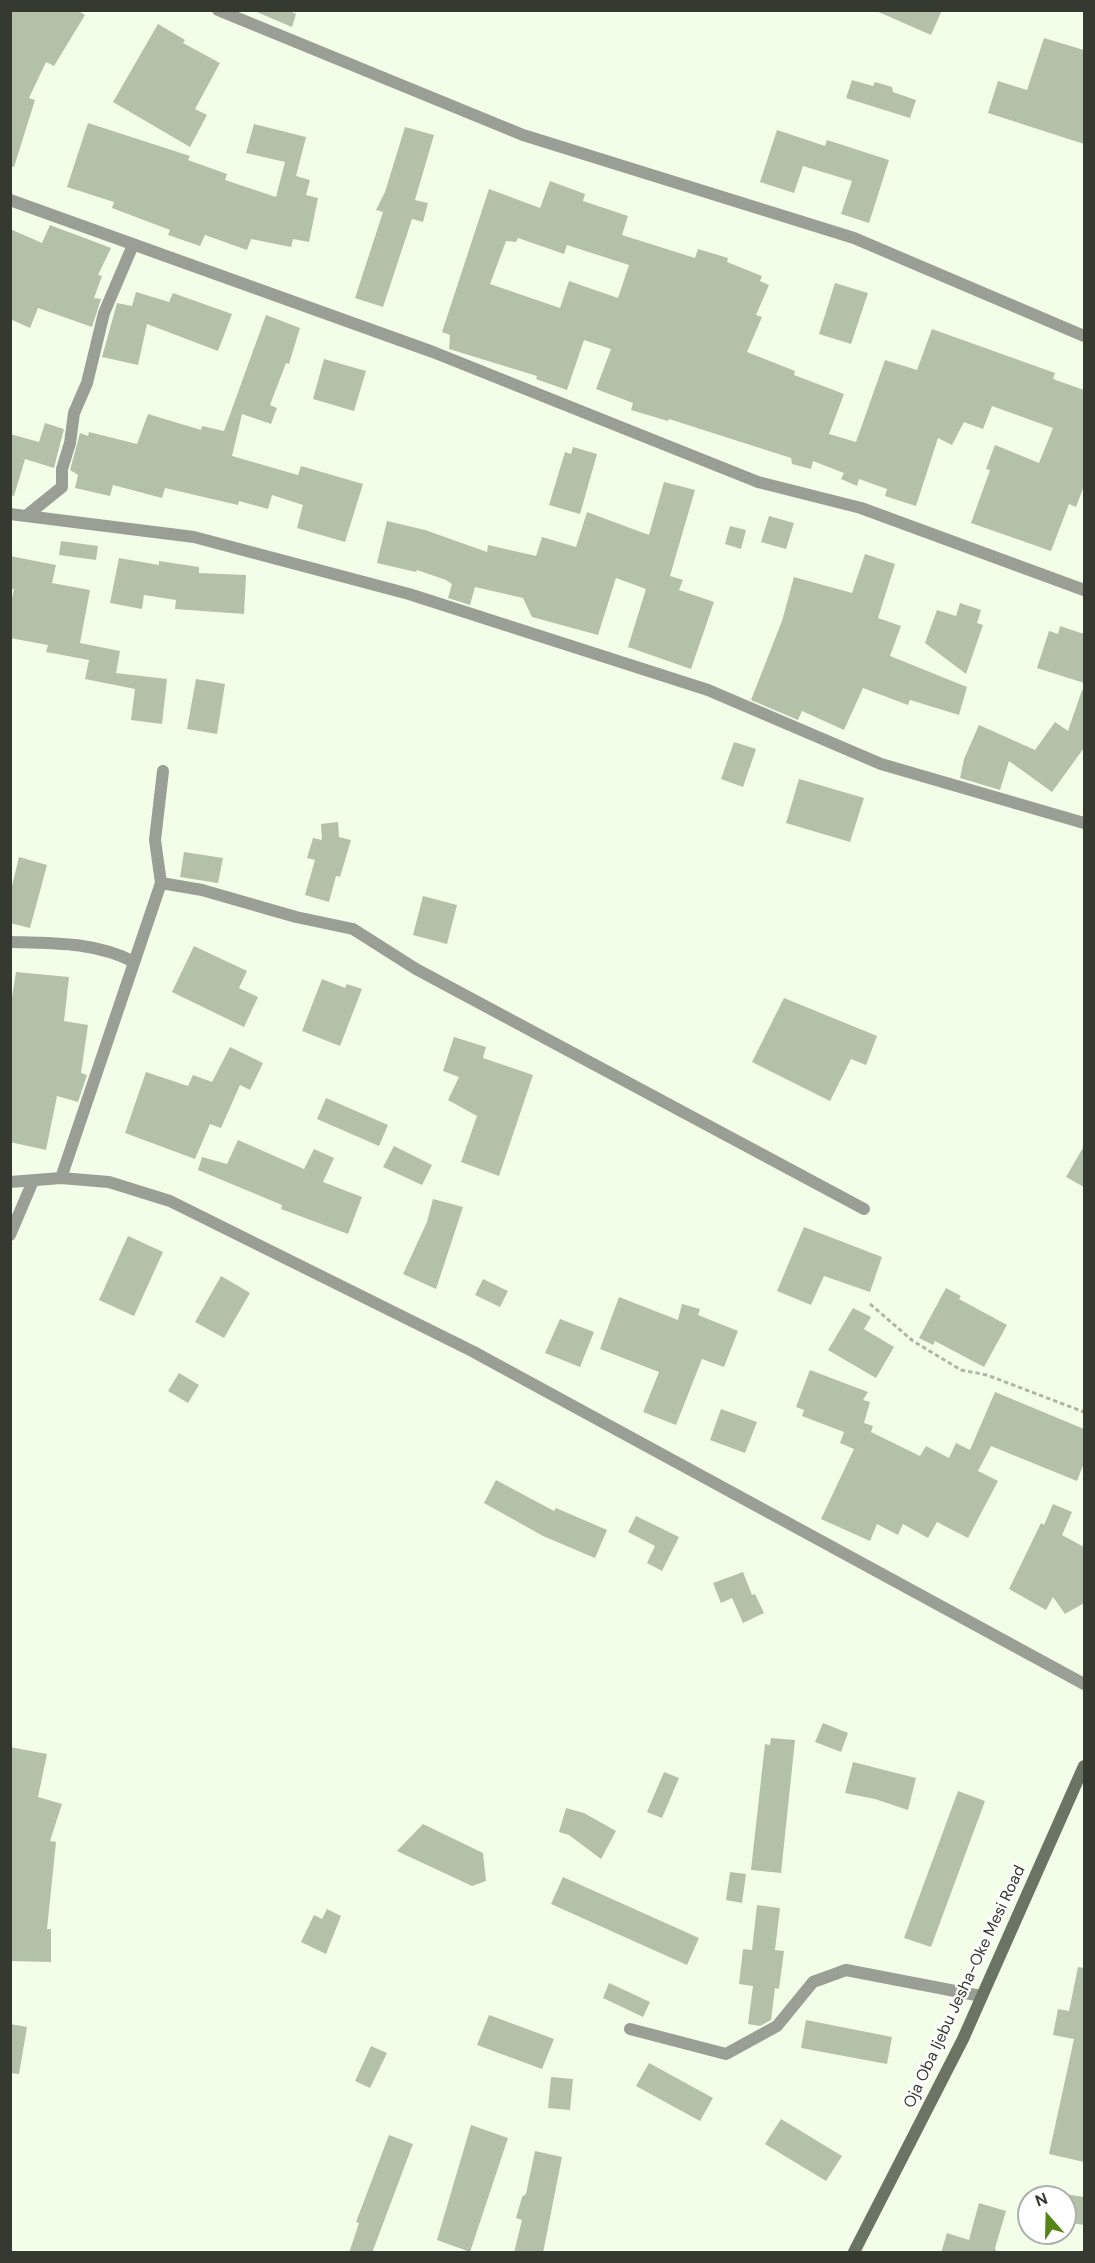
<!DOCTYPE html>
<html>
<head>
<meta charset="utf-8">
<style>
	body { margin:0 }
	#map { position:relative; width:1095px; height:2263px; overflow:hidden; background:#f3fee9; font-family:"DM Sans",sans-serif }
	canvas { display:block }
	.frame { position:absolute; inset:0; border:12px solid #353a30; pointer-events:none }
	.north { position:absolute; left:1017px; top:2185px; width:60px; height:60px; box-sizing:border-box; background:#fff; border:2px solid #aeb0ac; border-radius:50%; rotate:340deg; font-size:16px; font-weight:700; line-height:24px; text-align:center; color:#353a30 }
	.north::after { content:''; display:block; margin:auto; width:21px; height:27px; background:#558517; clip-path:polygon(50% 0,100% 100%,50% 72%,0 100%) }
</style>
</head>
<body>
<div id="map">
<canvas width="1095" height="2263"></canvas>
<div class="frame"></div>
<div class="north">N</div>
</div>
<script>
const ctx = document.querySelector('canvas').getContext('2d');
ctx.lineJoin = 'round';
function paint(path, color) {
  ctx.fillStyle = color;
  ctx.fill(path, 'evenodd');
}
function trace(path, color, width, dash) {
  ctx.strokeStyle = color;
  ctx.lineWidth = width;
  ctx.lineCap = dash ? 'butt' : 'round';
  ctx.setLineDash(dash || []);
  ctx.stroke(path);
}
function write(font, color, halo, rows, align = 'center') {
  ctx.font = font + ' "DM Sans",sans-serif';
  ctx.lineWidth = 5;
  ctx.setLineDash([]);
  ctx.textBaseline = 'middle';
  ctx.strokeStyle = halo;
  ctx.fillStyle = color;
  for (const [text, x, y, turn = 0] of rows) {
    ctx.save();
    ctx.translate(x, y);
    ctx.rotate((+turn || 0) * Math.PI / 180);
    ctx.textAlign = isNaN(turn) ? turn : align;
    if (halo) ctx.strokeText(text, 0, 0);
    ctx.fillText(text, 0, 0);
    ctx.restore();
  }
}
const building = new Path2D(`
	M10,10H77L85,15L54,66L46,62L29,98L35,100L14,167L10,166Z
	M252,10H287L296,14L292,27Z
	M874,10H942L931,35Z
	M158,24L185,40L183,43L220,63L195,109L207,115L190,147L113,102Z
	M1044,38L1084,50V144L988,113L998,81L1027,90Z
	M852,80L873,86L875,82L892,87L893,92L916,100L910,118L846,98Z
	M88,123L190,156L188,160L227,174L225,180L276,197L285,162L246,153L254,124L306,137L296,176L310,180L306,195L318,198L309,242L293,239L291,247L251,239L247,250L205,235L200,246L168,235L170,230L112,208L114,202L67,187Z
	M405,127L434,135L415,200L428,203L423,222L412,219L383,307L355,298L383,212L376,210L385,192Z
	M777,130L825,146L827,140L889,160L869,223L841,214L852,181L803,166L794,193L760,182Z
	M550,181L585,194L583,201L628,216L622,235L695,258L698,249L728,258L727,262L762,276L760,281L769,285L756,315L762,317L747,352L795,371L794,375L844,394L829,434L856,442L885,360L917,370L932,329L1055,373L1053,379L1084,390V486L1076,507L1069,504L1051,551L971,523L990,470L986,469L995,445L1039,463L1053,428L992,406L983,429L964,422L952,445L938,438L916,506L885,496L887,489L859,479L857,486L841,479L844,473L813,461L811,469L792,464L791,458L669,419L668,421L631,410L633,403L596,389L611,349L584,340L567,390L536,379L537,376L449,349L450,335L442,332L489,189L540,208ZM518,238L564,254L567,245L629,265L618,298L569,281L560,308L490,284L506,241L516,242Z
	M50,225L111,248L98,275L102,276L94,298L101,299L92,327L38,308L30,328L10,319V229L42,243Z
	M835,283L868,293L851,344L819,334Z
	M136,292L169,302L173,293L232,314L218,351L147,324L138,365L102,357L117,303L132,306Z
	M266,315L300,328L289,364L286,363L270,405L277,408L271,424L242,414L232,456L298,475L301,466L363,484L345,542L297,528L303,505L272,495L268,509L239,501L238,505L165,488L162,498L113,485L110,496L75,488L78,475L70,470L80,433L88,436L89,432L137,444L148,414L201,430L202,426L224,431Z
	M324,359L366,371L354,411L313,399Z
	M45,423L64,429L54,468L25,459L14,496L10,495V434L39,442Z
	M573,447L597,454L580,514L549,505L565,452L571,454Z
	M664,482L695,490L670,576L683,580L679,590L714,602L691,669L628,647L646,589L616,578L598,635L532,617L523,598L475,587L470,605L448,598L452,584L446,580L417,570L416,572L377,563L387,521L425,530L487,552L488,545L536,556L542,537L576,547L587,512L649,535Z
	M769,516L794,523L786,549L761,542Z
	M730,526L746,530L741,549L725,544Z
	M61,541L98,546L96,560L59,555Z
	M865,554L895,564L878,618L901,626L890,656L967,687L959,715L910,700L908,705L863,688L844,730L802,711L798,720L751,700L782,621L794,577L852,593Z
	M10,556L56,565L52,583L90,590L80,643L120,651L116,673L167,679L162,724L131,720L135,689L85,679L89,660L46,652L48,645L10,638V606L14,589H10Z
	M119,558L159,565V561L199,567V573L246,575L244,614L175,609L176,600L144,595L142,609L110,603Z
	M960,603L981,610L977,623L983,625L966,674L925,643L937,610L956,616Z
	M1060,626L1084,634V683L1037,668L1049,631L1058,634Z
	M196,679L225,684L217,734L187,729Z
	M1082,690L1084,691V748L1052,792L1009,761L1000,790L960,778L964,759L979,725L1035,750L1055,722L1068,731Z
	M734,742L756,749L743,787L721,779Z
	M799,779L864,798L850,842L786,823Z
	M338,822L339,837L351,840L340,877L336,876L329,902L305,895L315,860L307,858L313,838L322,840L321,824Z
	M184,852L223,858L218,883L180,877Z
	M19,857L47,865L30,928L10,923V894Z
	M423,896L457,905L447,944L413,935Z
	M194,946L247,971L239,988L258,997L244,1027L172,992Z
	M16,972L69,977L64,1021L88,1025L81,1073L87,1075L78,1102L57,1096L46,1150L10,1142V1010Z
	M322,979L345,988L347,984L362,989L340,1046L302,1031Z
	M784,998L877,1036L866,1065L851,1059L830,1101L752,1062Z
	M454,1037L486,1047L483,1058L533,1075L499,1176L461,1162L477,1116L448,1100L459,1077L443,1071Z
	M230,1047L263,1063L250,1090L240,1085L221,1128L210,1124L195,1159L125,1133L146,1072L188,1086L193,1075L212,1082Z
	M326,1098L388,1125L379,1146L317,1119Z
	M238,1140L304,1169L314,1149L334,1158L323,1182L362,1197L348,1234L281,1209L282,1205L198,1170L202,1157L227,1164Z
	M394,1146L432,1165L422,1185L383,1167Z
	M1084,1146V1187L1066,1177Z
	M433,1199L463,1207L436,1289L403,1274L427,1222Z
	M804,1227L882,1257L870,1292L824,1276L811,1305L777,1291Z
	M128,1236L163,1252L134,1316L99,1300Z
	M221,1276L250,1293L224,1338L195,1322Z
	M483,1279L508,1291L500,1307L475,1295Z
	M946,1288L961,1296L959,1299L1007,1325L984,1367L935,1341L933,1345L919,1338Z
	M619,1297L678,1320L682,1304L700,1309L698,1315L738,1331L724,1367L702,1359L676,1425L643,1412L659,1372L600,1349Z
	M853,1308L871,1317L864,1329L894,1347L876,1378L828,1350Z
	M560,1319L594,1332L580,1367L545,1353Z
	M810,1370L868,1392L863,1400L870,1402L864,1423L873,1426L871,1432L920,1456L926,1446L949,1458L956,1443L970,1450L995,1392L1084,1429V1463L1077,1481L991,1446L978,1471L998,1481L968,1538L937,1522L928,1538L903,1524L898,1535L877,1524L870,1541L821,1519L854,1449L840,1443L844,1432L802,1416L804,1410L796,1407Z
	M179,1373L199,1385L188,1403L168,1391Z
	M721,1409L757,1422L745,1453L710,1440Z
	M496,1480L554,1511L556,1508L607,1530L595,1558L543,1536L484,1503Z
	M1053,1504L1072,1512L1062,1535L1084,1547V1603L1065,1614L1053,1597L1046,1610L1009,1589L1041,1523L1044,1525Z
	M636,1516L679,1537L662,1571L647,1563L655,1546L628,1532Z
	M743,1572L752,1595L755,1594L764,1613L743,1623L732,1598L721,1603L713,1583Z
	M823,1723L848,1733L841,1752L815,1742Z
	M771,1738L795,1740L781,1873L751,1870L765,1744L770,1745Z
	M10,1747L47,1754L38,1797L62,1804L50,1841L56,1842L47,1929H51V1962L10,1961Z
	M853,1762L916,1778L908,1810L875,1799L845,1793Z
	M664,1772L679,1778L662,1818L647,1812Z
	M958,1791L985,1801L931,1947L904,1938Z
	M566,1808L584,1813L616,1831L601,1859L569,1835L559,1832Z
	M423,1824L483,1853L486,1881L472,1886L397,1851Z
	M730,1872L746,1874L742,1903L726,1900Z
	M563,1877L699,1938L687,1965L551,1904Z
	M757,1905L780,1908L775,1950L784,1951L779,1989L775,1988L771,2020L760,2026L748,2024L753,1986L739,1984L743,1949L752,1950Z
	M327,1909L341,1916L326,1954L301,1942L314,1915L322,1919Z
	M1078,1967L1084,1968V2162L1049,2154L1074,2039L1053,2035L1058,2009L1069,2011Z
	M609,1983L650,2002L643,2017L603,1998Z
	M489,2015L554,2039L542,2069L477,2045Z
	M806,2020L892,2037L887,2064L801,2048Z
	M10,2024L27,2027L19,2074L10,2073Z
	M371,2046L387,2053L370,2088L355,2081Z
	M649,2063L713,2098L700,2121L636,2086Z
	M551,2077L573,2079L570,2110L548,2108Z
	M781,2119L842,2156L826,2181L765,2144Z
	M471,2125L508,2138L470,2252L437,2240Z
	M389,2135L413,2144L372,2253H349L359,2223L356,2222Z
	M535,2151L562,2157L543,2253H514L522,2220L516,2218L522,2197L526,2194Z
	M1065,2194L1084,2197V2225L1065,2222Z
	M979,2203L1006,2211L995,2248L997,2253H941L947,2233L969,2240Z`);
const path = new Path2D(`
	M870,1304L913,1341L961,1370L987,1375L1084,1412`);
const minor = new Path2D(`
	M218,10L523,135L854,238L1084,336
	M10,200L433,352L758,482L861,508L1084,590
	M10,514L194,537L409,594L708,690L881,764L1084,823
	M26,516L62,487V469L70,443L74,413L87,383L104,313L133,245
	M163,771L155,840L161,883L202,890L296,917L353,929L416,969L864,1209
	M10,942C53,943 96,942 134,962
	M61,1178L161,883
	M10,1182L61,1178L109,1182L170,1201L472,1351L1084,1684
	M10,1235L33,1181
	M630,2029L726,2054L777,2026L813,1982L846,1970L981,1996`);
const secondary = new Path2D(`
	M854,2252L963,2039L1084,1766`);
const streetNames = [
	["Oja Oba Ijebu Jesha-Oke Mesi Road",965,1987,-65]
];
paint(building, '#b4c1a9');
trace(path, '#aeb7a6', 3, [4.5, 3]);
trace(minor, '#999f94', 12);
trace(secondary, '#6b7464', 12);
write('16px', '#353a30', '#fff', streetNames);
</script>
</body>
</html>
